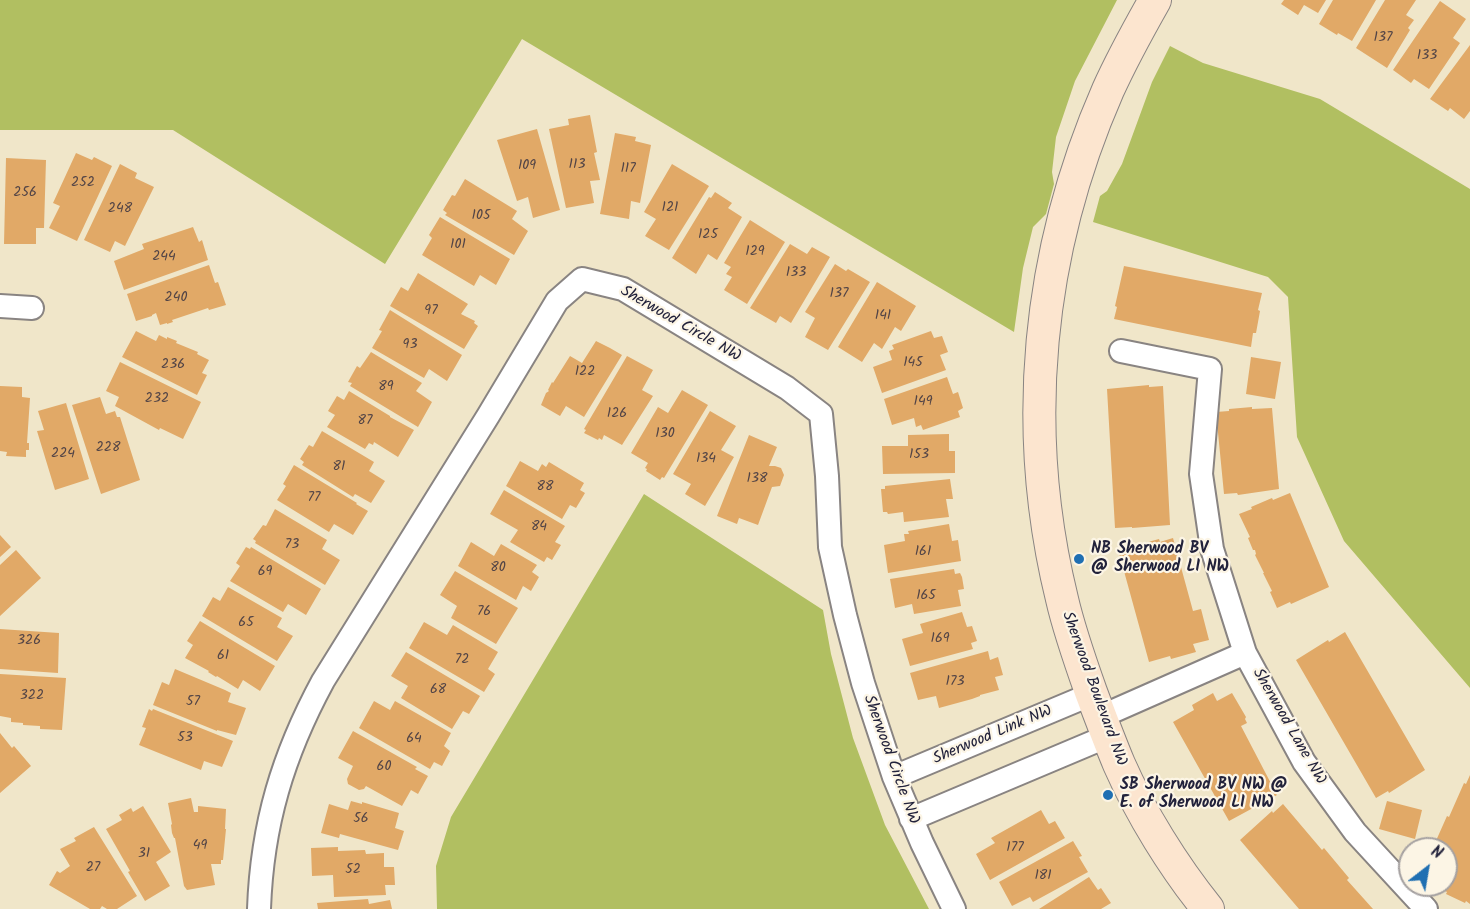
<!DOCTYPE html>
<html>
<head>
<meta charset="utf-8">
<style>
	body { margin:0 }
	#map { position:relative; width:1470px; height:909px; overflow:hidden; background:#f0e6c9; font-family:Kalam,sans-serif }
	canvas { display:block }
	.north { position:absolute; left:1398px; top:837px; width:60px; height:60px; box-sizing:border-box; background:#fcf5e5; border:2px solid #a5a1a1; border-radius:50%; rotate:31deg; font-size:16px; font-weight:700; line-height:24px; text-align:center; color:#22223b }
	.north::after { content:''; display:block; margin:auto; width:21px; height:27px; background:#1f6fb2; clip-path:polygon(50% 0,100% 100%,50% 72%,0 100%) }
</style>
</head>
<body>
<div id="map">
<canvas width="1470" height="909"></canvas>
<div class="north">N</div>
</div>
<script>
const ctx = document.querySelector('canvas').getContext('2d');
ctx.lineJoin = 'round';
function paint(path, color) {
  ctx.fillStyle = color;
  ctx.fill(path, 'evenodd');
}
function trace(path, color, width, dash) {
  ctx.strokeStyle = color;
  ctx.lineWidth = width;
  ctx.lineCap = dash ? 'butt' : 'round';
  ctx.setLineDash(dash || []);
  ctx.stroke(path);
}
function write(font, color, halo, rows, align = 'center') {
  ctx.font = font + ' Kalam,sans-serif';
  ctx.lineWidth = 4.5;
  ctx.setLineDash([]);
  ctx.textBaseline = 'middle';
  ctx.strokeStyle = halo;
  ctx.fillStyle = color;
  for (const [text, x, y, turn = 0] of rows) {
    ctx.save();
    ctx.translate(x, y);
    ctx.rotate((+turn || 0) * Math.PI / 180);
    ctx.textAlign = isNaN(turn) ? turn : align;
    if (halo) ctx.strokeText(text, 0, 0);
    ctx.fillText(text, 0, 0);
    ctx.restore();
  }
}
const green = new Path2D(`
	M0,0H1117L1075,81L1056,137L1052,172L1054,184L1046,214L1033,227L1023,268L1014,332L522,39L385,264L173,130H0Z
	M1170,46L1203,63L1320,99L1470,189V688L1344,541L1297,437L1288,297L1268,277L1093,222L1100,196L1107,191L1122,164L1152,82Z
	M644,494L823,610L831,654L853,738L885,825L929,909H437L436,866L451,817Z`);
const building = new Path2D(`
	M1284,0H1326L1318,13L1304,5L1298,15L1281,4Z
	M1333,0H1376L1352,41L1338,33L1337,35L1319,24Z
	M1385,0H1416L1406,15L1414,20L1408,28L1410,30L1387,68L1356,48Z
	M1440,1L1466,19L1453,38L1460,43L1429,89L1414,79L1411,83L1393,70Z
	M1470,45V111L1464,119L1450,108L1448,111L1430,99Z
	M590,115L597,152L594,153L600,180L590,181L594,203L566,208L549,129L569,125L568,119Z
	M537,129L560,210L533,218L528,197L517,201L497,140Z
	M615,133L636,137L635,141L651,145L640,203L631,201L629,219L600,214Z
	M76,153L92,160L94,157L112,166L77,241L49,228L60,206L53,203Z
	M6,158L46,160L44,228H36V244H4Z
	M120,164L137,173L135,178L154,187L125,246L115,241L110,252L84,240Z
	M672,164L709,186L669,250L645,236L656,219L644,212Z
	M465,179L517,211L512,219L528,231L514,255L445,215L447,213L443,210L452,195L455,196Z
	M715,192L732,203L728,208L742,217L717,260L708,254L696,274L672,258L709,197L711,198Z
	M440,217L510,259L496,285L480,275L474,286L422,255L432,238L429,235Z
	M750,220L785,242L747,304L724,290L732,277L726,274L731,267L724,263Z
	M193,227L199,242L202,240L208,260L124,290L114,261L144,249L142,244Z
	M790,244L807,254L812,247L830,257L791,323L780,316L776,323L750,308Z
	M835,264L846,271L848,269L870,282L828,350L805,337L815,318L805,312Z
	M209,265L215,283L218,282L226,305L209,310L208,308L172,320L173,322L167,324V323L160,325L156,313L152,315V316L136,321L127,294Z
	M1124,266L1262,293L1258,310L1260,311L1256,333H1253L1251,347L1114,319L1117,307L1115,306Z
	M418,273L468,304L461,314L475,321L474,323L478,326L464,349L390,306L401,287L408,291Z
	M877,282L916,306L901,331L895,327L882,349L874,343L862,362L838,347Z
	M390,310L462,355L447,381L429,369L424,378L372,348L382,331L379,330Z
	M136,331L156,341L159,335L167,339V337L177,341L176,343L198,352L197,354L209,360L202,373L207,375L197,395L122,357Z
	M931,331L934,338L942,336L948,352L940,355L946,370L882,393L873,367L892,360L889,351L894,349L892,345Z
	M596,341L610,348L622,355L584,417L566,406L560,416L541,405L546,393L549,391L548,390L552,382L553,383L570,356L582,363Z
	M371,352L422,383L416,391L432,402L418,427L350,386L352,383L348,382L357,366L360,368Z
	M627,356L653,370L642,390L653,396L622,445L604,435L602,440L599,438L598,440L584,433L586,430L584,429Z
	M1251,357L1281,362L1275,399L1246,394Z
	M120,362L201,402L183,439L160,428L159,430L115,406L119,397L106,391Z
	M947,377L953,394L958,392L963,408L958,411L960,417L923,430L921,425L916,427L914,418L892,425L884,399Z
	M1149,385V387L1163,386L1170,525L1132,528V527L1115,528L1107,389Z
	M0,386L22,387V397L30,398L27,443H29V450H26V457L6,456L7,452L0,451Z
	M682,390L708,405L664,478L662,477L660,480L646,471L647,469L645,468L648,463L631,453L658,407L668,413Z
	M349,391L390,416V417L414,430L398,457L374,442L373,445L369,443L365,449L327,427L335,415L328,411L337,396L344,400Z
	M100,397L106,414L115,411L117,417H120L140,480L101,494L72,405Z
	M66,403L89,479L55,490L37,431L44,430L38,411Z
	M1252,407V409L1272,408L1279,489L1238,495L1237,493L1224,494L1216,412L1229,411V409Z
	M710,411L736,426L721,450L734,457L705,506L685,494L691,484L673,474Z
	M322,431L374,462L369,471L385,481L371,503L355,494L353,497L302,465L304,462L300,459L309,445L313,447Z
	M949,434V451H955V473L883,474L882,446H908V435Z
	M749,435L777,447L769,466H775L781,468L784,475L780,486L772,487L758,525L739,518L737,524L717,516Z
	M520,461L538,471L542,464L546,467L549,462L584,483L580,490L585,493L576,508L570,505L562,519L506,486Z
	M294,465L357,503L356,504L368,511L353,535L334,524L329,532L277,500L286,486L283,484Z
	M950,479L953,499H946L949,517L904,522L903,512L888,514L887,512H883L881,489H885V486Z
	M504,490L565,526L555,542L561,545L552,560L547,557L544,562L510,542L518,530L490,514Z
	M1290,493L1329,587L1291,604L1290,602L1277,608L1270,592L1272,591L1263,573H1264L1255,555L1256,554L1255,550H1253L1248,538L1250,537L1239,514L1252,509L1251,507L1272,498L1273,500Z
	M275,509L327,540L322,549L340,560L325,585L255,543L256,541L253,539L263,525L266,526Z
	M949,524L952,541L958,540L961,561L888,573L884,545L905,541L904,534H909L908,531Z
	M0,535L11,547L0,557Z
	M1173,538L1193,611L1201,609L1209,640L1193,644L1196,652L1171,659L1170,656L1149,662L1119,553L1137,548V545L1159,539L1160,542Z
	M471,542L494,556L501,544L537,565L532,572L539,577L531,591L523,586L516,600L458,566Z
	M246,547L250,549L251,547L321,589L306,615L288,604L283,612L230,581L240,566L236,563Z
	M16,550L41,578L0,616V565Z
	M954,569L955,574L960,573L962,577L964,589L958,590L961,606L914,614L912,604L895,608L890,579Z
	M455,571L518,608L496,644L451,618L457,606L440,595Z
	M228,587L282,618L277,627L293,636L277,661L202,616L213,597L220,601Z
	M962,612L967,627L972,626L977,641L971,643L973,649L910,666L902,639L923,633L920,624Z
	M200,621L275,666L260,691L243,680L238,689L217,676L216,677L208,672L209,671L185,658L193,645L187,641Z
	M424,622L447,635L453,625L498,652L488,669L495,674L484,692L409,648Z
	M0,629L59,633L58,673L0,669Z
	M1345,632L1425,770L1389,793L1388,791L1376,798L1296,660L1328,640L1329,642Z
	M988,651L990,660L998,657L1003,675L995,677L999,690L980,695V696L972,699L939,708L936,696L918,700L910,673Z
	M406,652L480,696L469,714L463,711L452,729L401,698L408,686L391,676Z
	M175,669L225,690L231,693L228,702L246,708L236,735L217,730V731L153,705L162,682L169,685Z
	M0,674L66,678L62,730L40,729V726L23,725V723L11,722V718L0,716Z
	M1213,693L1217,701L1232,693L1246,717L1245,719L1247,723L1241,726L1277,795L1229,821L1173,722L1194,710L1192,705Z
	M374,701L390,710L395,701L451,733L444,746L450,751L442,766L434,762L430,769L359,728Z
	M149,709L152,711L153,709L233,741L222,767L204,761L201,770L139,745L146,728L142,727Z
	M353,731L417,767L415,769L428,776L418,794L411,790L402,806L366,786L364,789L359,790L348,784L347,779L353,766L338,758Z
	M0,733L12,748L14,746L31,766L0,793Z
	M1470,775V904L1466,901L1465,903L1446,894L1447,892L1433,885H1446L1447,849L1435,843L1447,816L1449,817L1464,783L1466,784Z
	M191,798L194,812H198V806L226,809L225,829H226L223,860H221V864H211L215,885L187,890L184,886L175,838H174L172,833L171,825L172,824L168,803Z
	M351,801L362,804V802L399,813L395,828L404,831L398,850L340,834L339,838L321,833L329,804L348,810Z
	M1387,801L1422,810L1415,839L1379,829Z
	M1283,804L1322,850L1324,848L1349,878L1347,880L1373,909H1299L1240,840L1272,811L1273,813Z
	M143,806L171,852L156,862L170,886L145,901L128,872L130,871L106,829L122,820L119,815L131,808L133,812Z
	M1041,810L1049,824L1055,821L1065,838L990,880L976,854L995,843L991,838Z
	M94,827L137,896L117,909H107L102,906L100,909H90L49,885L57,871L60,873L70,866L60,849L76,841L74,838Z
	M1073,841L1082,856L1079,857L1088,872L1033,902L1030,897L1012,906L999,882Z
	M338,847V851L365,850L366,854L384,853V867H394L395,885H385L386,895L334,897L333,875L312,876L311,848Z
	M1089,877L1098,890L1101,888L1111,903L1101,909H1039Z
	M368,899L369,904L390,900L392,909H318L317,903Z`);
const street = new Path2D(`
	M0,306L32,308
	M1121,351L1210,369L1201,474L1212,549L1245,653L1304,762L1355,832L1426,909
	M1100,717L1245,653
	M894,777L1092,694
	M911,819L1108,736
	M259,909C262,824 283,755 323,681L488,416L557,301L582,279L623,289L787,388L821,414L827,476L830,547L845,615L863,683L894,777L922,843L954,909`);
const secondary = new Path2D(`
	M1155,0C1138,30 1122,59 1108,90C1037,252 1020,428 1062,599C1069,630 1080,661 1091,692C1100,716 1109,740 1119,764C1141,814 1174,867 1208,909`);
const markers = [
	[1079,559,6,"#1f6fb2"],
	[1108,795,6,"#1f6fb2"]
];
const numberNames = [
	["137",1383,39],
	["133",1427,57],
	["113",577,166],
	["109",527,167],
	["117",628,170],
	["252",83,184],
	["256",25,194],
	["121",670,209],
	["248",120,210],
	["105",481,217],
	["125",708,236],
	["101",458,246],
	["129",755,253],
	["244",164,258],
	["133",796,274],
	["137",839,295],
	["240",176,299],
	["97",431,312],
	["141",883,317],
	["93",410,346],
	["145",913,364],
	["236",173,366],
	["122",585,373],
	["89",386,388],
	["232",157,400],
	["149",923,403],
	["126",617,415],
	["87",365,422],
	["130",665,435],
	["228",108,449],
	["224",63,455],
	["153",919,456],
	["134",706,460],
	["81",339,468],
	["138",757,480],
	["88",545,488],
	["77",314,499],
	["84",539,528],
	["73",292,546],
	["161",923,553],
	["80",498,569],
	["69",265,573],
	["165",926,597],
	["76",484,613],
	["65",246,624],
	["169",940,640],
	["326",29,642],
	["61",223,657],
	["72",462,661],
	["173",955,683],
	["68",438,691],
	["322",32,697],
	["57",193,703],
	["53",185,739],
	["64",414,740],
	["60",384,768],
	["56",361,820],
	["49",200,847],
	["177",1015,849],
	["31",144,855],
	["27",93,869],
	["52",353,871],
	["181",1043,877]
];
const streetNames = [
	["Sherwood Circle NW",680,325,30],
	["Sherwood Boulevard NW",1093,689,70],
	["Sherwood Lane NW",1288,727,60],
	["Sherwood Link NW",993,736,-23],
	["Sherwood Circle NW",890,760,70]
];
const poiNames = [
	["NB Sherwood BV",1091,550],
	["@ Sherwood LI NW",1091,568],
	["SB Sherwood BV NW @",1120,786],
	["E. of Sherwood LI NW",1120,804]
];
paint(green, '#b1bf61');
paint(building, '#e1a967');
trace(street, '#898482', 26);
trace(secondary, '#898482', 34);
trace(street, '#fff', 22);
trace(secondary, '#fce5cf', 32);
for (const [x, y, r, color] of markers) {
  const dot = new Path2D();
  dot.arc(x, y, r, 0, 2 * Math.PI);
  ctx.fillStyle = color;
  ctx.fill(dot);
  trace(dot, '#fcf5e5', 2);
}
write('14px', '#524446', null, numberNames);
write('16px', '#22223b', '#fcf5e5', streetNames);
write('bold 16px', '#22223b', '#fcf5e5', poiNames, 'left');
</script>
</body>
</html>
